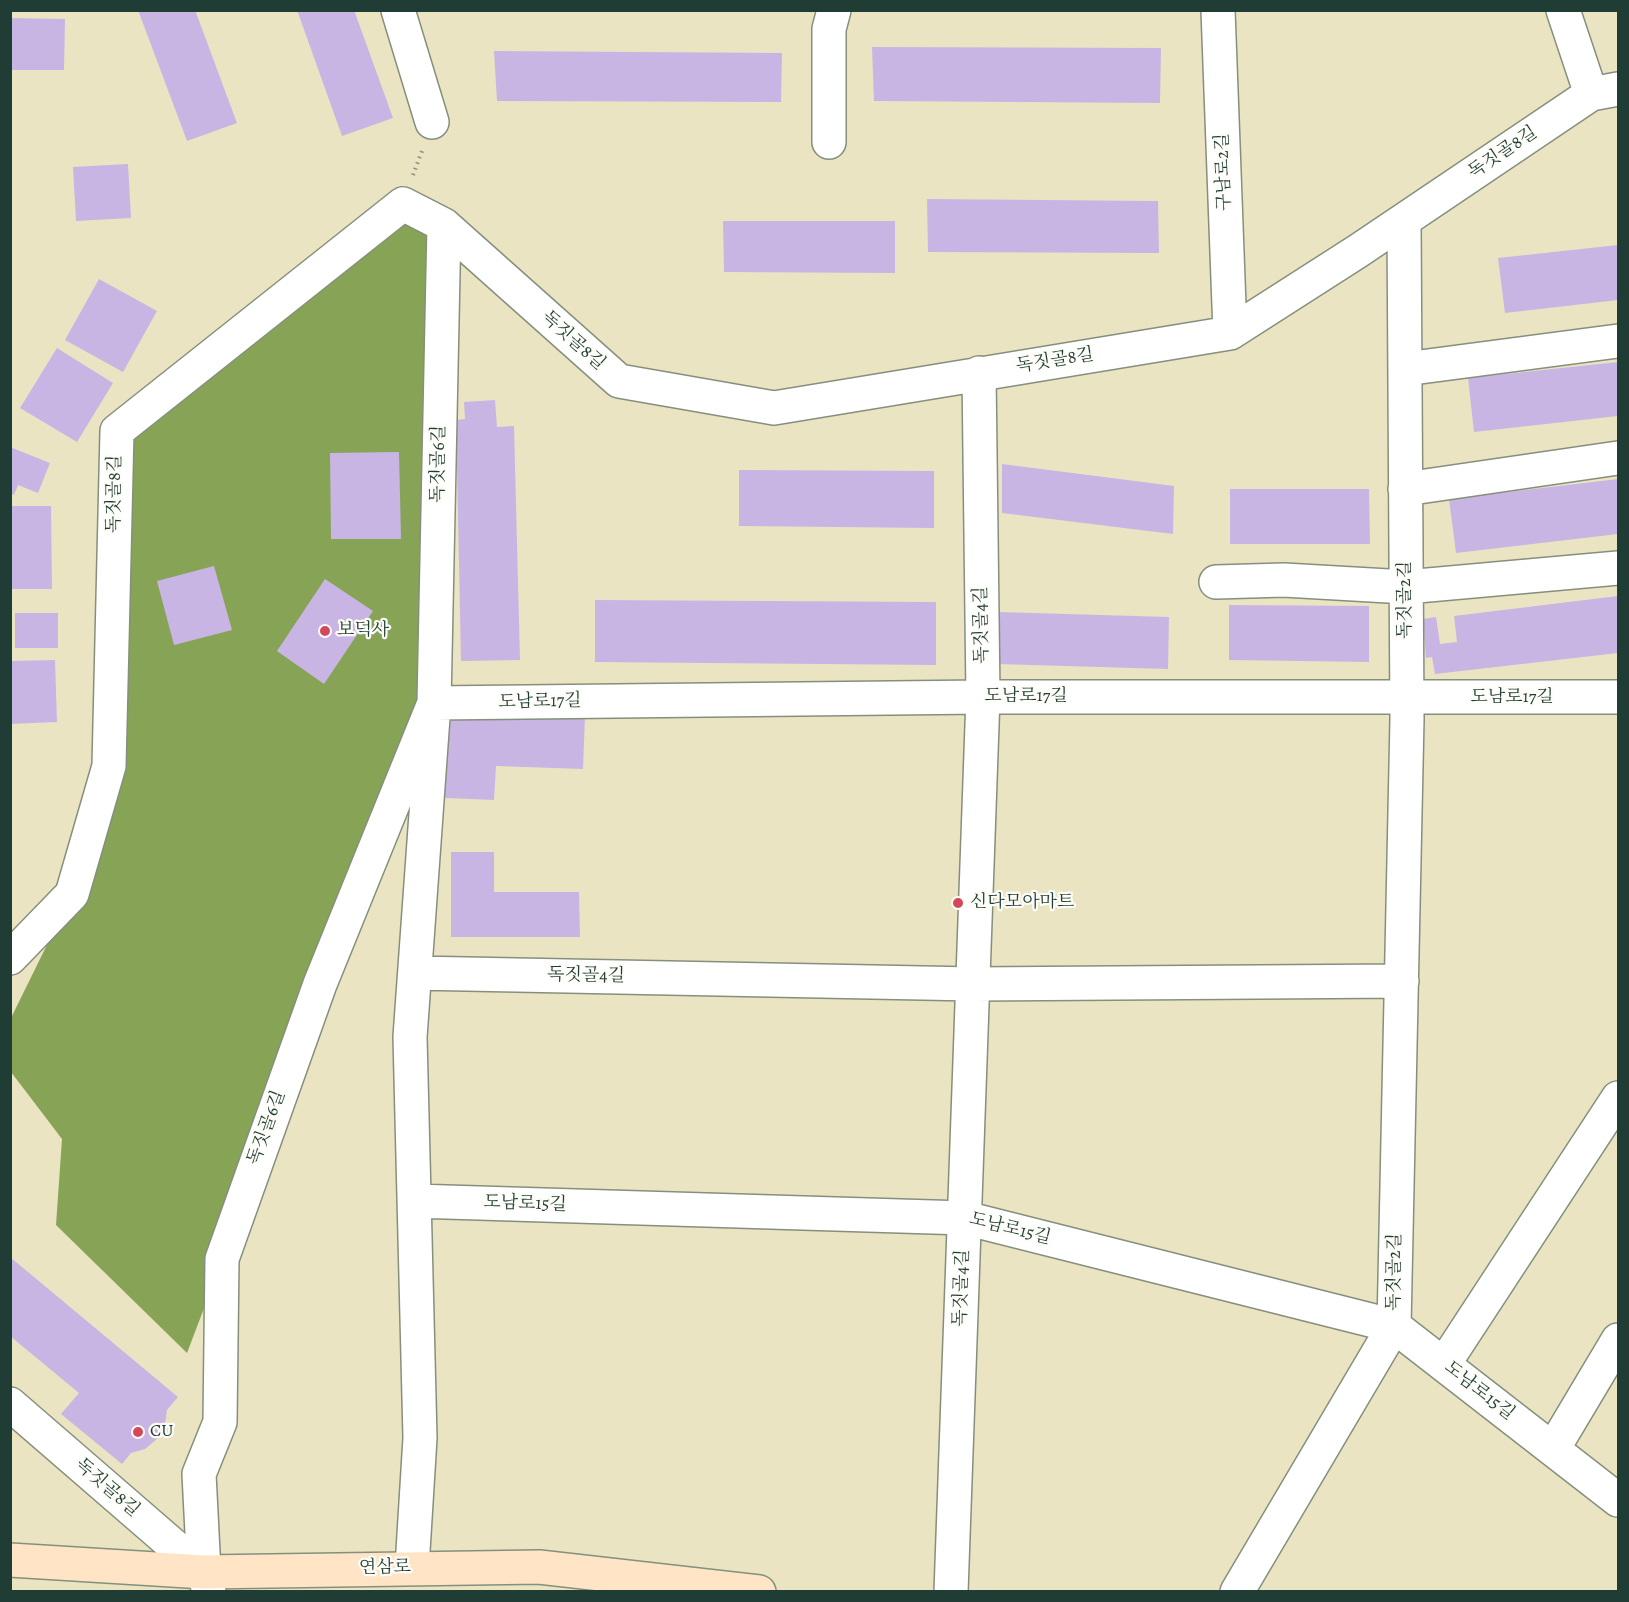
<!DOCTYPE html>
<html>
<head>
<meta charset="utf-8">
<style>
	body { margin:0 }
	#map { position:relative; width:1629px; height:1602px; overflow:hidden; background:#eae4c3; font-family:Alegreya,serif }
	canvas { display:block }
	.frame { position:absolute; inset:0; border:12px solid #1f3d34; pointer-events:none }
</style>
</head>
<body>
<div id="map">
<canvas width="1629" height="1602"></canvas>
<div class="frame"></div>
</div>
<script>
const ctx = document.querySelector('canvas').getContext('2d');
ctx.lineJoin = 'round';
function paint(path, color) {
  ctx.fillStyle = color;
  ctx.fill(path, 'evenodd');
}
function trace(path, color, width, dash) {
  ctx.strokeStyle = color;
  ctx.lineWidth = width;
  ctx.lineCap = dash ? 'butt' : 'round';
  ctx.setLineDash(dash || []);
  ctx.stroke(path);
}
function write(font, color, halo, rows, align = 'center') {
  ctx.font = font + ' Alegreya,"Noto Serif KR",serif';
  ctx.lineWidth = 4.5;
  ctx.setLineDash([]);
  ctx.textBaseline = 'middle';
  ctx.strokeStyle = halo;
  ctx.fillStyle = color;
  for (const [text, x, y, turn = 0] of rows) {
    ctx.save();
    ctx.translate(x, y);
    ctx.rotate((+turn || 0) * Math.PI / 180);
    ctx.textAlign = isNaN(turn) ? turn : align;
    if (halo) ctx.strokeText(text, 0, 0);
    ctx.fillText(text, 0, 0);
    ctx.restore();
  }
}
const forest = new Path2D(`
	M403,204L444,225L434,703L187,1353L56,1225L62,1139L11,1072L10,1020L72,894L108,766L117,431Z`);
const building = new Path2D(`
	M138,10H195L237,123L187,141Z
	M297,10H354L393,118L342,136Z
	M10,18L65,19L64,70H10Z
	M872,47L1161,48L1160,103L874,101Z
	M494,51L782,53L781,102L497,101Z
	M128,164L131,218L76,221L73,167Z
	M927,199L1158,201L1159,253L928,252Z
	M723,221H895V273L724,272Z
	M1618,245V300L1505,313L1498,258Z
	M99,279L157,311L123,372L65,340Z
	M57,348L113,383L77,442L20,408Z
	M1618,362V416L1474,432L1468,378Z
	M495,400L497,427L514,426L520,660L461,661L456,420L465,419L464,402Z
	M10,447L50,463L38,493L18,485L14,495L10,493Z
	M399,452L401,539H331L330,453Z
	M1002,464L1174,486L1173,534L1002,513Z
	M739,470L934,471V528L739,526Z
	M1618,479V534L1456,553L1449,499Z
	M1230,489H1369L1370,544H1230Z
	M10,506H51L52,589H10Z
	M214,566L232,630L174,645L157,581Z
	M325,579L373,611L324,684L277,651Z
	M1618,596V653L1435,674L1432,657L1426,658L1423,619L1436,617L1440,644L1457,642L1454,616Z
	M595,600L936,602V665L595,662Z
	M1229,605L1369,606V662L1229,660Z
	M999,612L1169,617L1168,669L997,664Z
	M15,613H58V648H15Z
	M55,660L57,722L10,724V661Z
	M461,711L585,715L583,769L496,766L494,800L445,798V726Z
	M451,852H494V892H579L580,937H451Z
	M10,1257L178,1397L167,1410L165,1424L157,1439L145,1449L131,1453L122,1464L61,1414L79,1393L10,1336Z`);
const path = new Path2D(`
	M413,175L422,151`);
const street = new Path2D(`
	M398,10L432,122
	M1218,10L1230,333
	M1563,10L1591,94
	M829,142V29L834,10
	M1405,369L1618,341
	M1405,489L1618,458
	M1216,582L1284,580L1406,587L1618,568
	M10,958L72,894L109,766L117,431L403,204L444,225L619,381L774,408L1230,333L1358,251L1591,94L1618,89
	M415,973L973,984L1402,981
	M414,1201L965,1218L1394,1326L1618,1500
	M1444,1364L1618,1098
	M10,1404L204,1572
	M1553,1449L1618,1340
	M412,1567L420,1438L410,1037L434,703L444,225
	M209,1592L204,1572L199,1474L220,1422L222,1259L320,984L434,703L983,697H1618
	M951,1592L983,697L979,373
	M1237,1592L1394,1326L1407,719L1404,220`);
const secondary = new Path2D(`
	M10,1560L204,1572L539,1567L759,1592`);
const markers = [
	[325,631,6,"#d1495b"],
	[958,903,6,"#d1495b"],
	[138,1432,6,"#d1495b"]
];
const streetNames = [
	["독짓골8길",1503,153,-34],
	["구남로2길",1224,172,-92],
	["독짓골8길",573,341,42],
	["독짓골8길",1055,361,-9],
	["독짓골6길",439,464,-89],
	["독짓골8길",115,494,-89],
	["독짓골2길",1406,600,-90],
	["독짓골4길",982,625,-91],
	["도남로17길",1026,697],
	["도남로17길",1512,698],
	["도남로17길",540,702,-1],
	["독짓골4길",586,976,1],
	["독짓골6길",267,1128,-70],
	["도남로15길",525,1204,2],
	["도남로15길",1010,1229,14],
	["독짓골2길",1395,1272,-89],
	["독짓골4길",962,1288,-88],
	["도남로15길",1479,1391,38],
	["독짓골8길",107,1488,41],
	["연삼로",385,1568,-1]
];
const poiNames = [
	["보덕사",337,631],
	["신다모아마트",970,903],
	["CU",150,1432]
];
paint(forest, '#87a456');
paint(building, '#c9b5e4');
trace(street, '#84907c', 36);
trace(secondary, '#84907c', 36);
trace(path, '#84907c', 4, [1.5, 4.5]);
trace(street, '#fff', 33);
trace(secondary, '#ffe4c6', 33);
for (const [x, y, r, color] of markers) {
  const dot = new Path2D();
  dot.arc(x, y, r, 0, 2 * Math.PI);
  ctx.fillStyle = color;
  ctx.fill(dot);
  trace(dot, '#fdfcf7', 2);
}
write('18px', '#1f3d34', '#fdfcf7', streetNames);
write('18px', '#1f3d34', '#fdfcf7', poiNames, 'left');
</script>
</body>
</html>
